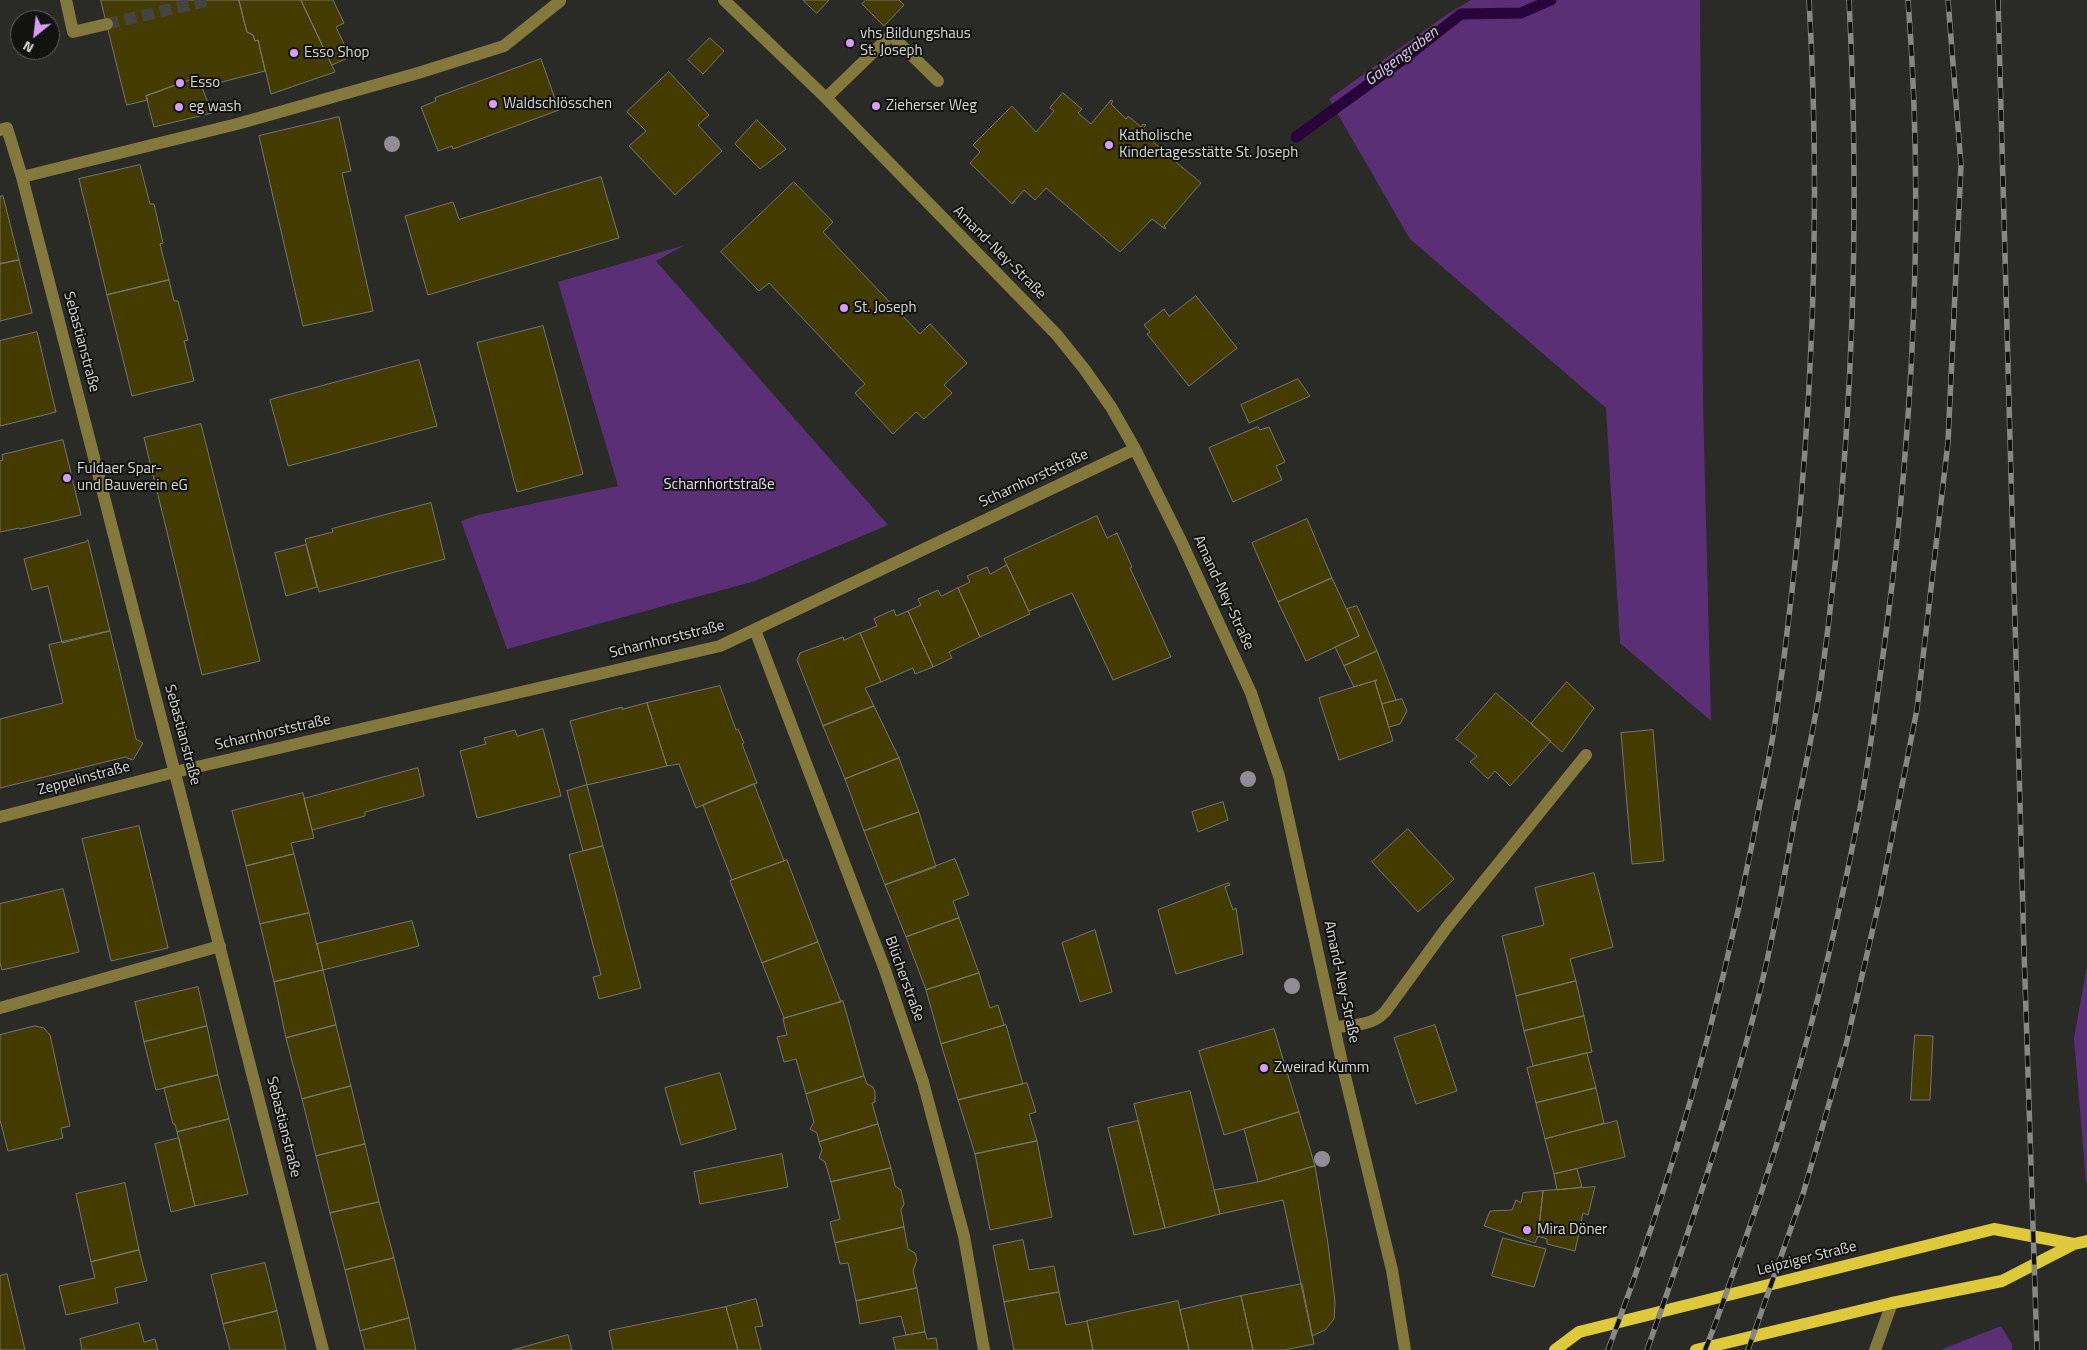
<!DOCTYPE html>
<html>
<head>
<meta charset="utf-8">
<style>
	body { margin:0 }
	#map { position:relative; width:2087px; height:1350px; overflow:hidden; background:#2a2a26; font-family:"Titillium Web",sans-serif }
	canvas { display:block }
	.north { position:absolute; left:10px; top:10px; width:50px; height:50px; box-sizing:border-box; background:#121211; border:1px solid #616160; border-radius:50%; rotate:209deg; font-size:14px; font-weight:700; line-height:20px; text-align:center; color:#d8d8d6 }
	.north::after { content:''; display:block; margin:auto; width:18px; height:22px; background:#d59cfb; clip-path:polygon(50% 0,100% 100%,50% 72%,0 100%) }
</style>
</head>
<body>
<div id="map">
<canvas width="2087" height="1350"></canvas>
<div class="north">N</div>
</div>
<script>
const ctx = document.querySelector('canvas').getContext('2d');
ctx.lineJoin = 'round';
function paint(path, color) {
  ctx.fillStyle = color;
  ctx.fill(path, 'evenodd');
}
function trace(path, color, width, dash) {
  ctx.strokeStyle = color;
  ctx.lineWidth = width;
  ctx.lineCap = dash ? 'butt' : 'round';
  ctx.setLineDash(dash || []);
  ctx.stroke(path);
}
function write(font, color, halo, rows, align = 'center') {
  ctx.font = font + ' "Titillium Web",sans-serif';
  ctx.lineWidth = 4;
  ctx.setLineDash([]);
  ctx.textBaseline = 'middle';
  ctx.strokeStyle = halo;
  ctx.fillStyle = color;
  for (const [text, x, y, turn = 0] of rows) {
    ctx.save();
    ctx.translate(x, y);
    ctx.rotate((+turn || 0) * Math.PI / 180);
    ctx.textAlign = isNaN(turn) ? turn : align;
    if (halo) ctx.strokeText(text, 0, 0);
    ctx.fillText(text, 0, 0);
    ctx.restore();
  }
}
const green = new Path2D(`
	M1471,0H1700L1703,402L1711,721L1620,643L1606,408L1410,239L1329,99L1446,15Z
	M685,245L656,261L888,525L755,581L507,649L461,521L478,515L618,486L558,282Z
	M2087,966V1182H2086L2074,1038Z
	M2001,1326L2012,1344V1350H1940Z`);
const stream = new Path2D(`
	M1296,137L1405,58L1461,14L1521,13L1551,0`);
const building = new Path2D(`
	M101,0H239L247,32L253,35L255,41L258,40L265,71L202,87L198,77L146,96L148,100L127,105Z
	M239,0H301L335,72L271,94L258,40L255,41L253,35L247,32Z
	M301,0H333L344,23L336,27L350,57L332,65Z
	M803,0H829L817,13Z
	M866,0H899L904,5L884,26L862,4Z
	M710,38L724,51L703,74L688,60Z
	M541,59L559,110L453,149L452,146L438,151L421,107L436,101L435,98Z
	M669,72L709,115L698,125L722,151L675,195L629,146L646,131L627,112Z
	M198,77L212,113L154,127L146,96Z
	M1063,93L1082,109L1078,113L1091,124L1111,100L1113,101L1111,104L1126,119L1128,116L1141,127L1143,124L1146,125L1143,128L1156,139L1153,142L1169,155L1171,153L1173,154L1170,157L1201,183L1164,226L1166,228L1165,229L1152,219L1120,252L1046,188L1035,200L1024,190L1012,204L970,163L980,152L973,145L1012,106L1036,132L1054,111L1050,108Z
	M339,117L351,171L342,173L373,311L303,326L259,136Z
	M757,120L786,149L760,169L735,144Z
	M140,165L150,204H154L163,243L160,244L169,280L107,295L79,179Z
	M601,177L619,238L428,295L405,216L453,202L459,219Z
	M794,182L833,222L823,232L920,334L930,324L967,363L944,385L952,393L924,419L916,412L893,434L855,393L865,384L769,283L759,291L721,252Z
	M3,196L19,260L0,264V197Z
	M19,260L32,313L0,321V264Z
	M169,280L174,301H178L188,340L184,341L194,381L132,396L107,295Z
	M1196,296L1237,348L1189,386L1147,334L1150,332L1144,325L1164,309L1169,316Z
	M543,326L583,474L517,492L477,343Z
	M37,332L56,412L0,426V341Z
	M419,360L437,426L288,466L270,400Z
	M1298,379L1310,396L1249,423L1241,405Z
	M201,424L260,661L202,675L144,438Z
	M1258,427L1260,430L1269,427L1285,462L1276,466L1282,480L1233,502L1209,448Z
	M63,440L81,515L20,529L19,528L0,532V461L3,460L2,455Z
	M431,503L445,559L319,592L305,539L333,532L332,529Z
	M1097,516L1107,538L1117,533L1132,567L1130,568L1171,657L1113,680L1072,593L1029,611L1004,559Z
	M1307,519L1332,578L1278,602L1252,543Z
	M88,540L110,631L62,643L48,586L32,590L24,559L85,542Z
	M306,545L317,587L286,596L275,553Z
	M1007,565L1030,614L980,637L958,588L970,582L967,576L987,567L990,574Z
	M1332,578L1359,636L1306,661L1278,602Z
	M958,588L980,637L949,652L952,658L933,667L908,611L921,605L918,599L938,590L941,596Z
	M1357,606L1377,651L1344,666L1335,647L1359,636L1347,609Z
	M894,610L896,616L908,611L933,667L915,674L913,668L881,682L860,633L877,626L874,619Z
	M110,631L136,739L143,743L133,760L125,757L0,788V719L63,703L49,645Z
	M860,633L881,682L865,688L874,706L823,726L797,660L800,653L843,637L844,640Z
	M1377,651L1396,700L1382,704L1375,682L1377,680L1354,687L1344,666Z
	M1377,680L1375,682L1393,741L1339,760L1319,698Z
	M1567,682L1594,708L1562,752L1531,724Z
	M720,686L736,730L738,729L744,743L742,744L757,783L696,808L679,764L667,766L647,703Z
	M1496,693L1551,741L1510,786L1495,771L1488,779L1470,762L1477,756L1456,739Z
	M1402,699L1407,711L1400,724L1389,727L1382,704Z
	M647,703L667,766L587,785L570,721L622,707V709Z
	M874,706L899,758L845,779L823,726Z
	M543,729L561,796L477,818L460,751L486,744L484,738L515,730L517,736Z
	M1653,730L1664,861L1632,864L1621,733Z
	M899,758L919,812L864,831L845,779Z
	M418,768L424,796L365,812V816L312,830L304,799Z
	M754,784L784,861L732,880L703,805Z
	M587,785L603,846L583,851L567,791Z
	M303,793L314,838L291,843L294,854L246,866L232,811Z
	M1223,802L1228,820L1198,832L1192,812Z
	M919,812L936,867L885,885L864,831Z
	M139,826L168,948L111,961L82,839Z
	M1408,829L1454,879L1418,912L1372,862Z
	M603,846L641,988L599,999L593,977L601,975L569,855Z
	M294,854L309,913L260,924L246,866Z
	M955,859L969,895L953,901L959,918L906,937L885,885Z
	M787,860L818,942L762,963L730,881Z
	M1594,873L1613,947L1570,959L1576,981L1516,996L1502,936L1544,925L1535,888Z
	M1229,883L1230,885L1225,887L1233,910L1236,908L1243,954L1176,974L1158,910Z
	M63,889L79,952L2,970L0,963V904Z
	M309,913L323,970L274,982L260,924Z
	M959,918L979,973L926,990L906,937Z
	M412,921L419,946L323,970L317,944Z
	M1095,930L1112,992L1080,1002L1062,943Z
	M818,942L841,1002L784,1018L762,963Z
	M323,970L336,1025L286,1038L274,982Z
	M979,973L990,1008L998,1005L1004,1025L941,1044L926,990Z
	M1576,981L1584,1016L1524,1031L1516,996Z
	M198,987L207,1026L144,1042L135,1002Z
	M843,1001L864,1076L806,1094L796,1059L784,1062L777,1037L787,1035L783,1019Z
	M1584,1016L1592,1052L1533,1066L1524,1031Z
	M336,1025L351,1086L302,1099L286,1038Z
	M1006,1025L1023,1084L958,1100L941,1044Z
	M1435,1025L1457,1091L1416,1104L1394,1038Z
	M35,1026L44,1028L50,1035L70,1126L61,1128L63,1138L8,1151L0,1120V1035Z
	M207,1026L218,1075L156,1090L144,1042Z
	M1274,1029L1299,1112L1224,1135L1199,1051Z
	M1915,1035L1933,1036L1930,1100H1911Z
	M1587,1053L1596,1088L1536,1103L1527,1068Z
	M720,1073L736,1129L681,1145L665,1088Z
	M218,1075L229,1119L177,1132L175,1124H173L164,1088Z
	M864,1076L867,1084L873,1087L875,1092V1102L872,1103L878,1124L819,1142L817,1133L810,1129L814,1122L806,1094Z
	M1027,1083L1036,1112L1029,1114L1037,1141L975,1154L958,1100Z
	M351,1086L365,1144L316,1156L302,1099Z
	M1596,1088L1604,1123L1545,1139L1536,1103Z
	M1190,1091L1220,1214L1165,1228L1134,1104Z
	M1299,1112L1315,1166L1258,1182L1244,1129Z
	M229,1119L248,1194L195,1206L177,1132Z
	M1138,1121L1165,1228L1134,1235L1108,1128Z
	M1617,1121L1625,1157L1554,1174L1545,1139Z
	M878,1124L891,1168L831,1182L825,1162L819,1158L822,1150L819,1142Z
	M179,1138L195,1206L171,1212L155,1144Z
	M1037,1141L1052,1217L990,1230L975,1154Z
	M365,1144L379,1202L330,1213L316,1156Z
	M782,1154L788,1187L700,1204L694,1172Z
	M1315,1166L1328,1244L1335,1302L1334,1319L1325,1330L1312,1336L1283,1200L1220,1214L1214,1190L1258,1182Z
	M891,1168L895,1186L901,1190L904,1204L901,1210L904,1227L835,1243L830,1222L840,1219L831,1182Z
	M1577,1169L1582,1187L1557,1190L1554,1174Z
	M125,1183L139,1250L91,1262L76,1194Z
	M1595,1187L1588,1215L1583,1213L1575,1251L1547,1244V1239L1538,1236L1543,1191Z
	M1543,1191L1538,1236L1535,1243L1484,1226L1490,1211L1512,1210L1516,1200L1521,1203L1523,1193Z
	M379,1202L394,1258L345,1270L330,1213Z
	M904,1227L908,1249L915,1253L917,1260L913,1271L917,1288L856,1301L848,1263L840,1264L835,1243Z
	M1503,1238L1546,1249L1534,1287L1492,1276Z
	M1023,1240L1029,1270L1054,1266L1059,1292L1004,1302L993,1246Z
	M139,1250L147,1281L115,1288L118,1303L66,1315L59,1286L95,1278L91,1262Z
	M394,1258L409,1318L360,1331L345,1270Z
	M265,1263L277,1311L223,1324L211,1275Z
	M7,1274L25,1350H0V1276Z
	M1302,1284L1314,1344L1284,1350H1253L1241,1296Z
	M917,1288L925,1332L906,1335L901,1316L860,1324L856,1301Z
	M1059,1292L1066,1325L1087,1321L1093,1350H1014L1004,1302Z
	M1241,1296L1253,1350H1189L1180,1310Z
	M756,1299L763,1326L755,1327L761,1350H738L726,1307Z
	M1178,1301L1189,1350H1093L1087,1321Z
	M726,1307L738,1350H613L609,1331Z
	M277,1311L286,1350H230L223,1324Z
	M409,1318L416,1350H365L360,1331Z
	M139,1323L144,1342L155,1339L158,1350H82L80,1339Z
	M925,1332L927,1339L936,1338L938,1350H896L893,1338Z
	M568,1335L572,1350H513Z`);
const minorTunnel = new Path2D(`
	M107,24L210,0`);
const minor = new Path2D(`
	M66,0L73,32L107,24
	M724,0L826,98L1057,335L1085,370L1111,407L1135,449L1181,541L1251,693L1279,776L1344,1072L1392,1270L1405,1350
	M826,98L891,35L938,81
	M0,130L7,128L22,177L323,1350
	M22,177L237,124L418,73L504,46L560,1
	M755,630L885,970L923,1082L964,1236L984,1350
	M0,817L175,772L720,646L1135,449
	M0,1008L220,946
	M1334,1027C1353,1025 1372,1026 1385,1012L1447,927L1586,755
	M1875,1350L1892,1303`);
const major = new Path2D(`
	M1555,1350L1579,1332L1994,1229L2074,1244
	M1696,1350L1892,1303L2002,1281L2074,1244L2087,1241`);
const rail = new Path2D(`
	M1998,0L2024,950L2037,1350
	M1608,1350C1671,1184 1719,1012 1753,839C1760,800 1769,762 1775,723C1810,483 1823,242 1809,0
	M1647,1350C1687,1239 1724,1128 1754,1014C1771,950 1783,884 1795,818C1804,773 1814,728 1821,682C1852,456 1861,228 1849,0
	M1705,1350C1719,1316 1730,1281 1743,1246C1792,1107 1830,964 1858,819C1869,763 1876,705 1884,648C1913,434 1925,216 1908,0
	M1748,1350L1803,1194L1846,1045L1880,898L1917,709L1948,442L1961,165L1948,0`);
const trees = [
	[392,144],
	[1248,779],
	[1292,986],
	[1322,1159]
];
const markers = [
	[850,43,5,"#d59cfb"],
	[294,53,5,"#d59cfb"],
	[180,83,5,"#d59cfb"],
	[493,104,5,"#d59cfb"],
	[876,106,5,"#d59cfb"],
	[179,107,5,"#d59cfb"],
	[1109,145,5,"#d59cfb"],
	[844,308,5,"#d59cfb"],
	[67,478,5,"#d59cfb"],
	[1264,1068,5,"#d59cfb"],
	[1527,1230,5,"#d59cfb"]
];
const poiNames = [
	["vhs Bildungshaus",860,34],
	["St. Joseph",860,51],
	["Esso Shop",304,53],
	["Esso",190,83],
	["Waldschlösschen",503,104],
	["Zieherser Weg",886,106],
	["eg wash",189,107],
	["Katholische",1119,136],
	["Kindertagesstätte St. Joseph",1119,153],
	["St. Joseph",854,308],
	["Fuldaer Spar-",77,469],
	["und Bauverein eG",77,486],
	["Zweirad Kumm",1274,1068],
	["Mira Döner",1537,1230]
];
const streetNames = [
	["Amand-Ney-Straße",999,253,45],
	["Sebastianstraße",81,342,75],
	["Scharnhorststraße",1034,479,-25],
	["Amand-Ney-Straße",1223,593,65],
	["Scharnhorststraße",667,640,-14],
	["Scharnhorststraße",273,733,-13],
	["Sebastianstraße",182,735,75],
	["Zeppelinstraße",84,779,-15],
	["Blücherstraße",904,979,70],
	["Amand-Ney-Straße",1341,982,78],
	["Sebastianstraße",283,1127,76],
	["Leipziger Straße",1807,1259,-14]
];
const parkNames = [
	["Scharnhortstraße",719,485]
];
const waterNames = [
	["Galgengraben",1402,57,-37]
];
paint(green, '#5b2f75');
trace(stream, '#28043a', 11);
paint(building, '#433b00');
trace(building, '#767672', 1);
trace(minorTunnel, '#444440', 12, [12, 6]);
trace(minor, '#83793d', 12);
trace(major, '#dec93a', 12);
trace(rail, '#878784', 5.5);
trace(rail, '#121211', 4, [11]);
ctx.fillStyle = '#928c96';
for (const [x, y] of trees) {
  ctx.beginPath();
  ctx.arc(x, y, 8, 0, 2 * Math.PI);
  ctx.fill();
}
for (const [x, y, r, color] of markers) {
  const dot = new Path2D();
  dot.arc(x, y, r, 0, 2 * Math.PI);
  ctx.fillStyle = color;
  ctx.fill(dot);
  trace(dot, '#121211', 2);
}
write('15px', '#d8d8d6', '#121211', poiNames, 'left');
write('15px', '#d8d8d6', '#121211', streetNames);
write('15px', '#e8dcf1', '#121211', parkNames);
write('italic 16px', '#e5c1fe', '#121211', waterNames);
</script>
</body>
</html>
